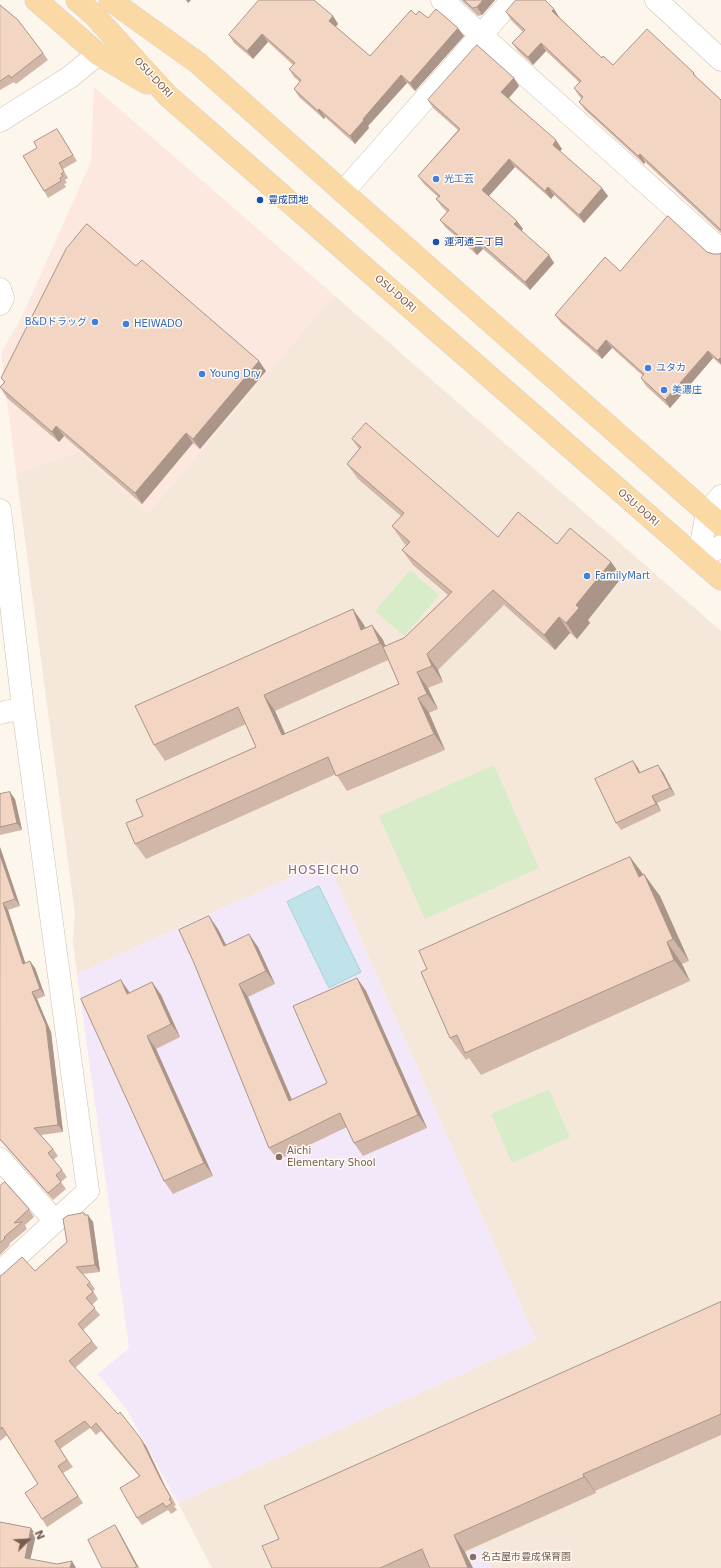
<!DOCTYPE html>
<html>
<head>
<meta charset="utf-8">
<style>
	body { margin:0 }
	#map { position:relative; width:721px; height:1568px; overflow:hidden; background:#fdf6ec; font-family:"DejaVu Sans",sans-serif }
	canvas { display:block }
	.north { position:absolute; left:8px; top:1520px; width:40px; height:40px; -webkit-text-stroke:3px #fffaf3; paint-order:stroke; rotate:66deg; font-size:11px; font-weight:700; line-height:16px; text-align:center; color:#7a5c4d }
	.north::after { content:''; display:block; margin:auto; width:14px; height:18px; background:#7a5c4d; clip-path:polygon(50% 0,100% 100%,50% 72%,0 100%) }
</style>
</head>
<body>
<div id="map">
<canvas width="721" height="1568"></canvas>
<div class="north">N</div>
</div>
<script>
const ctx = document.querySelector('canvas').getContext('2d');
ctx.lineJoin = 'round';
function paint(path, color) {
  ctx.fillStyle = color;
  ctx.fill(path, 'evenodd');
}
function trace(path, color, width, dash) {
  ctx.strokeStyle = color;
  ctx.lineWidth = width;
  ctx.lineCap = dash ? 'butt' : 'round';
  ctx.setLineDash(dash || []);
  ctx.stroke(path);
}
function write(font, color, halo, rows, align = 'center') {
  ctx.font = font + ' "DejaVu Sans","Noto Sans JP",sans-serif';
  ctx.lineWidth = 3;
  ctx.setLineDash([]);
  ctx.textBaseline = 'middle';
  ctx.strokeStyle = halo;
  ctx.fillStyle = color;
  for (const [text, x, y, turn = 0] of rows) {
    ctx.save();
    ctx.translate(x, y);
    ctx.rotate((+turn || 0) * Math.PI / 180);
    ctx.textAlign = isNaN(turn) ? turn : align;
    if (halo) ctx.strokeText(text, 0, 0);
    ctx.fillText(text, 0, 0);
    ctx.restore();
  }
}
const residential = new Path2D(`
	M334,295L721,631V1568H212L178,1503L536,1340L327,861L77,974L73,941L75,914L16,473L79,452L148,513Z`);
const commercial = new Path2D(`
	M94,87L334,295L148,514L79,452L16,473L1,353L22,316L91,162Z`);
const education = new Path2D(`
	M327,861L536,1340L178,1503L127,1410L98,1374L129,1348L77,974Z
	M482,1547L491,1568H435Z`);
const green = new Path2D(`
	M410,570L439,595L404,636L375,611Z
	M494,765L539,868L425,919L379,816Z
	M549,1089L570,1137L512,1163L491,1114Z`);
const water = new Path2D(`
	M319,886L361,972L329,988L287,902Z`);
const minor = new Path2D(`
	M442,0L721,250
	M656,0L721,60
	M0,121L70,77L98,54
	M343,192L512,0
	M0,289L3,298L0,304
	M0,510L23,708L88,1191L0,1272
	M698,559L707,513L721,496
	M698,559L721,546
	M0,713L23,708
	M0,1159L55,1221`);
const major = new Path2D(`
	M36,0L98,54L147,83
	M77,0L93,14L167,95L721,579
	M110,0L198,63L343,192L721,525`);
const wall = new Path2D(`
	M461,0H495L482,15L478,16Z
	M0,5L43,53L48,60L16,84L14,82L0,90Z
	M554,9L559,17L602,58L613,65L694,73L697,78L721,100V233L645,162L644,164L585,110L579,102L582,99L579,96L574,88L579,82L546,51L533,65L518,51L512,43L523,32L511,20L506,12Z
	M416,15L428,18L464,36L415,91L407,83L368,126L369,128L355,144L325,117L324,119L299,97L294,89L300,82L294,77L289,69L293,65L268,42L253,59L234,43L229,35L333,16L338,24L336,27L370,56Z
	M514,78L519,86L509,98L562,149L560,151L608,196L584,223L554,195L551,199L515,167L489,196L523,229L521,231L549,255L554,263L530,290L483,249L477,255L446,228L440,220L447,212L442,207L436,199L438,197L424,184L418,176L458,130L433,108L428,100Z
	M61,135L77,161L63,169L68,178L65,180L67,183L64,184L66,187L48,198L44,191Z
	M707,252L713,254H719L721,253V365L713,358L670,408L646,386L641,378L643,376L612,348L602,359L561,323L555,315L620,271Z
	M136,266L266,371L200,449L193,443L142,504L64,436L59,442L7,398L0,387L4,382L1,378Z
	M352,439L498,537L557,544L611,562L622,577L588,620L590,623L577,639L570,633L555,650L504,605L438,670L443,682L428,688L438,709L429,713L445,750L347,791L336,774L146,859L135,844L143,816L256,747L246,724L165,761L154,745L353,609L364,625L365,628L372,625L383,640L385,646L404,638L448,595L413,565L402,550L406,545L403,542L392,526L401,516L358,479L347,464L359,449ZM388,660L399,684L285,734L275,711Z
	M633,761L638,768L640,773L663,772L675,795L657,803L661,811L621,830L616,823Z
	M0,794L15,799L22,830L0,835Z
	M0,847L20,906L8,910L25,963L35,968L45,996L37,999L51,1032L63,1132L41,1135L53,1149L58,1156L53,1160L62,1170L67,1177L61,1182L66,1189L53,1200L0,1140Z
	M630,857L643,875L660,896L689,961L682,964L690,981L481,1075L469,1058L466,1060L450,1038L427,969Z
	M218,929L226,945L258,947L275,984L248,997L292,1100L327,1083L357,978L366,991L427,1128L363,1156L354,1143L347,1127L278,1160L269,1148Z
	M152,982L161,995L180,1037L156,1049L213,1176L173,1194L164,1181L130,993Z
	M0,1186L29,1209L34,1217L25,1225L27,1229L9,1244L10,1245L0,1255Z
	M84,1213L93,1222L100,1272L83,1274L90,1282L95,1289L93,1291L98,1299L92,1305L100,1315L83,1330L92,1341L98,1348L75,1368L146,1446L165,1486L176,1505L174,1506L177,1510L171,1514L168,1510L142,1525L137,1518L139,1476L101,1431L96,1435L90,1428L60,1449L73,1467L63,1473L83,1503L47,1527L42,1519L38,1484L7,1435L0,1441V1276L35,1271L67,1242Z
	M721,1302V1435L595,1491L596,1493L428,1568H272L279,1539Z`);
const shadedWall = new Path2D(`
	M186,0H191L188,3Z
	M483,0H495L482,15L477,7Z
	M554,9L559,17L557,19L552,11Z
	M333,16L338,24L334,28L329,21Z
	M458,28L464,36L415,91L410,83Z
	M262,34L268,42L253,59L247,51Z
	M541,43L546,51L533,65L528,57Z
	M401,75L407,83L368,126L369,128L355,144L350,136L363,119Z
	M514,78L519,86L507,100L501,92Z
	M319,109L325,117L324,119L318,111Z
	M556,140L562,149L558,153L553,145Z
	M640,154L645,162L644,164L638,156Z
	M509,159L515,167L487,198L482,190Z
	M548,187L554,195L551,199L545,191Z
	M602,188L608,196L584,223L579,215Z
	M517,221L523,229L520,232L514,224Z
	M477,240L483,249L477,255L472,247Z
	M549,255L554,263L530,290L525,282Z
	M606,340L612,348L602,359L597,351Z
	M708,351L713,358L670,408L665,400Z
	M720,358L721,360V364L718,360Z
	M259,361L266,371L200,449L193,439Z
	M56,426L64,436L59,442L52,432Z
	M186,433L193,443L142,504L135,493Z
	M611,562L622,577L588,620L590,623L577,639L566,623L576,605Z
	M353,609L364,625L372,645L361,630Z
	M559,617L570,633L555,650L544,635Z
	M372,625L383,640L391,659L380,643Z
	M427,654L438,670L443,682L432,666Z
	M417,672L428,688L438,709L427,694Z
	M264,695L275,711L293,751L282,735Z
	M418,698L429,713L445,750L434,734Z
	M633,761L638,768L644,781L639,773Z
	M658,765L663,772L675,795L670,788Z
	M10,792L15,799L22,830L17,823Z
	M652,796L657,803L661,811L656,804Z
	M0,847L20,906L15,899L0,855Z
	M630,857L646,878L639,877Z
	M644,874L660,896L689,961L673,939Z
	M3,903L8,910L28,971L23,964Z
	M209,916L218,929L233,959L224,946Z
	M249,934L258,947L275,984L266,971Z
	M667,942L682,964L690,981L674,960Z
	M30,961L35,968L45,996L40,989Z
	M357,978L366,991L427,1128L418,1115Z
	M121,980L130,993L127,994Z
	M152,982L161,995L180,1037L171,1024Z
	M239,984L248,997L298,1114L289,1101Z
	M32,992L37,999L51,1032L63,1132L58,1125Z
	M147,1036L156,1049L213,1176L204,1163Z
	M84,1213L88,1219V1215L93,1222L100,1272L95,1265Z
	M141,1439L146,1446L165,1486L176,1505L160,1478Z
	M583,1474L595,1491L596,1493L584,1477Z
	M115,1525L120,1533L139,1568H138L137,1567Z
	M31,1528L36,1535L29,1565L25,1558Z
	M454,1535L465,1552L473,1568H468Z
	M72,1561L76,1568H70Z`);
const building = new Path2D(`
	M259,0H314L333,16L329,21L370,56L411,10L416,15L419,11L428,18L436,9L458,28L410,83L401,75L363,119L364,120L350,136L319,109L318,111L294,89L301,80L289,69L295,63L262,34L247,51L229,35Z
	M464,0H483L477,7L473,8Z
	M516,0H545L554,9L552,11L602,58L603,56L613,65L647,29L694,73L693,74L721,100V230L640,154L638,156L579,102L583,97L574,88L581,81L541,43L528,57L512,43L525,30L506,12Z
	M0,5L18,20L43,53L11,78L9,75L0,81Z
	M477,45L514,78L501,92L556,140L553,145L602,188L579,215L548,187L545,191L509,159L482,190L517,221L514,224L549,255L525,282L477,240L472,247L440,220L449,210L436,199L440,196L418,176L460,129L428,100Z
	M57,129L73,155L59,163L64,172L61,174L63,176L60,178L61,181L44,191L23,156L37,148L34,142Z
	M668,216L707,252L713,254H719L721,253V359L720,358L718,360L708,351L665,400L641,378L644,374L606,340L597,351L555,315L605,257L620,271Z
	M87,224L136,266L142,260L259,361L193,439L186,433L135,493L56,426L52,432L0,387L5,382L1,378L66,249Z
	M366,423L498,537L518,512L557,544L570,528L611,562L576,605L579,608L566,623L559,617L544,635L493,590L427,654L432,666L417,672L427,694L418,698L434,734L336,776L328,757L135,844L126,823L143,816L136,800L256,747L238,707L154,745L135,706L353,609L361,630L372,625L380,643L264,695L282,735L399,684L383,647L404,638L452,592L402,550L410,542L392,526L404,513L347,464L361,447L352,439Z
	M633,761L639,773L658,765L670,788L652,796L656,804L616,823L595,779Z
	M10,792L17,823L0,827V794Z
	M0,855L15,899L3,903L23,964L30,961L40,989L32,992L46,1025L58,1125L34,1128L53,1149L48,1153L62,1170L56,1175L61,1182L48,1193L0,1139Z
	M630,857L639,877L644,874L673,939L667,942L674,960L465,1053L457,1035L450,1038L421,972L427,969L419,951Z
	M209,916L224,946L249,934L266,971L239,984L289,1101L327,1083L293,1006L357,978L418,1115L354,1143L340,1113L269,1148L194,963L179,930Z
	M121,980L127,994L152,982L171,1024L147,1036L204,1163L164,1181L81,999Z
	M5,1182L29,1209L14,1223L22,1222L4,1237L5,1238L0,1243V1186Z
	M84,1213L85,1215H88L95,1265L76,1267L90,1282L87,1285L93,1292L86,1298L95,1308L78,1324L92,1341L69,1361L118,1414L120,1412L141,1439L160,1478L171,1498L169,1499L172,1503L166,1507L163,1503L137,1518L120,1488L140,1476L96,1423L91,1428L85,1421L55,1441L67,1460L58,1466L78,1496L42,1519L25,1493L38,1484L2,1427L0,1429V1276L3,1274L22,1257L35,1271L67,1242L63,1219L67,1216Z
	M721,1302V1414L583,1474L584,1477L454,1535L468,1568H430L422,1549L380,1568H272L262,1546L279,1539L264,1506L570,1369Z
	M0,1522L31,1528L25,1558L57,1564L72,1561L70,1568H0Z
	M115,1525L137,1567L134,1568H102L88,1540Z`);
const markers = [
	[436,179,4,"#3f7fe0"],
	[260,200,4,"#1a4fb4"],
	[436,242,4,"#1a4fb4"],
	[95,322,4,"#3f7fe0"],
	[126,324,4,"#3f7fe0"],
	[648,368,4,"#3f7fe0"],
	[202,374,4,"#3f7fe0"],
	[664,390,4,"#3f7fe0"],
	[587,576,4,"#3f7fe0"],
	[279,1157,4,"#8d6e63"],
	[473,1557,4,"#8d6e63"]
];
const streetNames = [
	["OSU-DORI",153,78,47],
	["OSU-DORI",395,294,41],
	["OSU-DORI",638,508,41]
];
const shopNames = [
	["光工芸",444,179],
	["B&Dドラッグ",87,322,"right"],
	["HEIWADO",134,324],
	["ユタカ",656,368],
	["Young Dry",210,374],
	["美濃庄",672,390],
	["FamilyMart",595,576]
];
const transitNames = [
	["豊成団地",268,200],
	["運河通三丁目",444,242]
];
const educationNames = [
	["Aichi",287,1151],
	["Elementary Shool",287,1163],
	["名古屋市豊成保育園",481,1557]
];
const quarterNames = [
	["HOSEICHO",324,871]
];
paint(residential, '#f5e8da');
paint(commercial, '#fde8e0');
paint(education, '#f3e8fa');
paint(green, '#d8ecc9');
paint(water, '#bfe3e8');
trace(water, '#a5d3da', 1);
trace(minor, '#d1beb0', 23);
trace(major, '#dad1cd', 23);
trace(minor, '#fff', 22);
trace(major, '#fbd9a5', 22);
paint(wall, '#d1b7a8');
paint(shadedWall, '#aa9588');
paint(building, '#f3d5c3');
trace(building, '#aa9588', 1);
for (const [x, y, r, color] of markers) {
  const dot = new Path2D();
  dot.arc(x, y, r, 0, 2 * Math.PI);
  ctx.fillStyle = color;
  ctx.fill(dot);
  trace(dot, '#fffaf3', 1.5);
}
write('10px', '#7a5c4d', '#fffaf3', streetNames);
write('10px', '#366cbe', '#fffaf3', shopNames, 'left');
write('10px', '#164399', '#fffaf3', transitNames, 'left');
write('10px', '#785e54', '#fffaf3', educationNames, 'left');
ctx.letterSpacing = '1px';
write('12px', '#846695', '#fffaf3', quarterNames);
ctx.letterSpacing = '0px';
</script>
</body>
</html>
